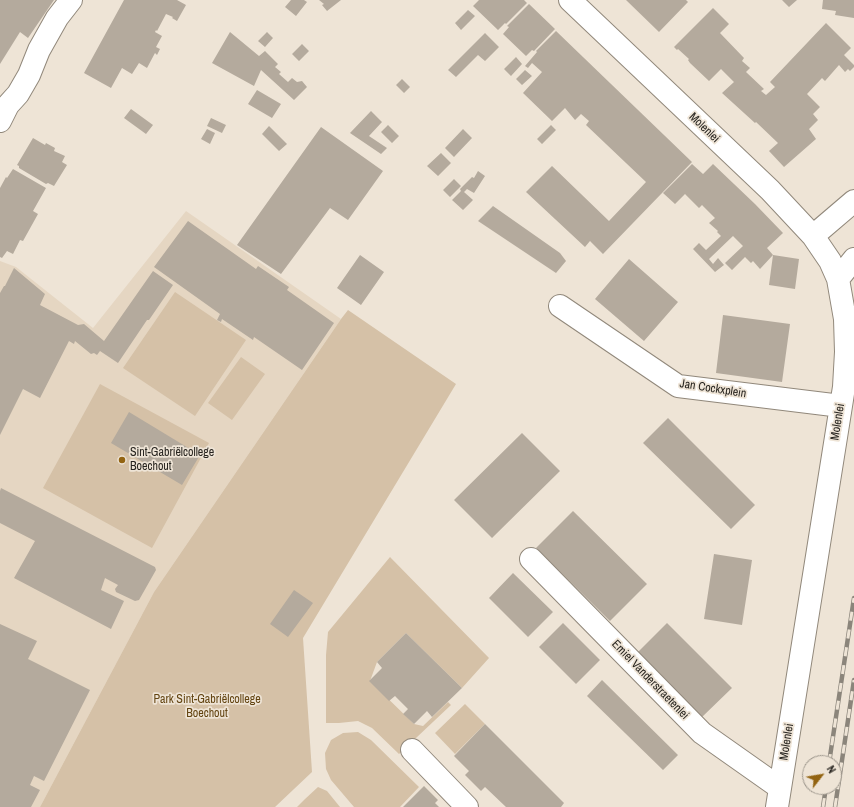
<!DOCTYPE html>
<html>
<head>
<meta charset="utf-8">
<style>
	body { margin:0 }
	#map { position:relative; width:854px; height:807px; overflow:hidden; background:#eee4d6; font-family:"Archivo Narrow",sans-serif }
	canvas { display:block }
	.north { position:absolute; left:802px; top:755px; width:40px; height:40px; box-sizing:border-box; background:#eee4d6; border:1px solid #9e978d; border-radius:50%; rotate:59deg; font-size:11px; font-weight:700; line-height:16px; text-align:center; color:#27241f }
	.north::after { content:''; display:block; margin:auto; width:14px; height:18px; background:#936412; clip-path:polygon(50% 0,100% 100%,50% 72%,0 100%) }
</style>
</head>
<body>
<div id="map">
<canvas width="854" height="807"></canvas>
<div class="north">N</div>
</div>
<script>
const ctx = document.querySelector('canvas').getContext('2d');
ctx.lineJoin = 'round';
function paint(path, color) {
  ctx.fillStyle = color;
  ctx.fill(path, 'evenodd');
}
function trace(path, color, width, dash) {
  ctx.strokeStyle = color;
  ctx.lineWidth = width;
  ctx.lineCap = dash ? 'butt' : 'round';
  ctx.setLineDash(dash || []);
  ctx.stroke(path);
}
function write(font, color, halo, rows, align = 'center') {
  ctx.font = font + ' "Archivo Narrow",sans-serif';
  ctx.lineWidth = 3.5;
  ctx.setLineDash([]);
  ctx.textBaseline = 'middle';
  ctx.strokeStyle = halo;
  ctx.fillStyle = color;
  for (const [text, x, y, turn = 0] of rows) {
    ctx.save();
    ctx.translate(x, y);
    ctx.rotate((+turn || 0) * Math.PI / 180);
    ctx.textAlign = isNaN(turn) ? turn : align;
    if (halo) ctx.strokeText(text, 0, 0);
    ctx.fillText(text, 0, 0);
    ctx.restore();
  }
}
const built = new Path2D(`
	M186,211L341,319L154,592L40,807H0V261L16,267L93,328Z`);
const green = new Path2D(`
	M175,292L246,340L195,416L123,368Z
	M348,310L456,384L303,638L312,772L275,807H40L154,592L341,319Z
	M241,357L265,374L232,420L208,403Z
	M100,384L209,443L152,548L43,488Z
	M390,557L489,658L462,688L406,633L377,662L370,681L414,724L423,726L448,702L451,705L399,754L372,728L358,721L339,723H326V655L328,632Z
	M465,704L485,724L455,754L435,733Z
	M358,732L371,740L419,787L400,807H354L331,780L326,769L325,753L331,740L343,733Z
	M318,787L327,791L340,807H297L305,799Z`);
const building = new Path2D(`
	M0,0H54L28,38L20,32L0,64Z
	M124,0H177L186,5L177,21L172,18L173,17L166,14L157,31L156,30L155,32L162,36L156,47L160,49L157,55L155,53L147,68L139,63L132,74L122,68L111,88L84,73Z
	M291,0H304L307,2L296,16L285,7Z
	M319,0H341L327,11L322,5L324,4Z
	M479,0H524L527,3L506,24L505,23L498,30L473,6Z
	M626,0H686L688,2L659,32Z
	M782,0H797L789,7Z
	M823,0H854V18L835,15L836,11L822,9Z
	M529,4L555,29L534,51L532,50L526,56L503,34L509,27L507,26Z
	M713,8L729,24L720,33L744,58L742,61L750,68L746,72L764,89L761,91L766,95L775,87L770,82L826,23L851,48L844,55L854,65V67L850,71L848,69L845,72L839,65L825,81L822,78L807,94L820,107L813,114L818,120L809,129L816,139L784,167L769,151L778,143L756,122L755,123L722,93L734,82L721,69L709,81L690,63L688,60L689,59L678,49L677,50L674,47Z
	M468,10L475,16L461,30L455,23Z
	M556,31L692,162L603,254L590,241L585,247L526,192L552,166L609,221L646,182L586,125L589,121L581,114L575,120L565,108L552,121L523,93L542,72L532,63L528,68L525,66L537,52L536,51Z
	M230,32L259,56L265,51L278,64L275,67L281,72L279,74L288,82L292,78L297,82L302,81L307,87L294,100L261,70L254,86L212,63Z
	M267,32L273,38L265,47L258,41Z
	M485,33L499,47L485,61L478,55L456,77L448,70Z
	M302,44L309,51L299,61L292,54Z
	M516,57L522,64L511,76L504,69Z
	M525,70L532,76L522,85L516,79Z
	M402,79L410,87L404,93L396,85Z
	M257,90L281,104L272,118L248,104Z
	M131,109L153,125L146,134L124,118Z
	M371,111L382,122L369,136L387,148L381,154L350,133Z
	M211,118L226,125L222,133L207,126Z
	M388,125L399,136L392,143L381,132Z
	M551,125L556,130L542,144L537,139Z
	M269,126L287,144L279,151L262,134Z
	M321,127L383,171L348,220L330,208L281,274L237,245Z
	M207,129L215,133L210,144L201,139Z
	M463,129L472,138L454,157L445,148Z
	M33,138L45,145L46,143L55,148L54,151L65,156L62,162L67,165L54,186L48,183L46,184L19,168V166L17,165Z
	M441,153L451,163L438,176L427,166Z
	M692,164L703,174L713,164L755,204L783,233L767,248L773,255L760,269L753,261L751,263L745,257L732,270L725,263L743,246L733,236L709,259L713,264L718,258L724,265L715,272L693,249L699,243L706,250L721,236L717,232L718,231L709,223L715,218L702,205L699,208L685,194L675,204L663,193Z
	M13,169L46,188L33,211L38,214L23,241L20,240L13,254L7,251L2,258L0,257V188L6,177L7,178Z
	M478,171L485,176L474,193L467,189L464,192L473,200L463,210L452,200L461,191L460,189L472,177L474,178Z
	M454,179L461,186L450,197L443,190Z
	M493,206L560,253L566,261L556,273L478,221Z
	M188,221L256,269L258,266L289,287L287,290L334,323L302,370L254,337L253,340L222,319L221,322L217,320L220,314L154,267Z
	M360,255L384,272L361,305L337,288Z
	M773,255L799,259L795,289L769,285Z
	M629,259L678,302L644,341L595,299Z
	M14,268L45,294L40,305L78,325L84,324L104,341L153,271L173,285L149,320H147L118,363L100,351L97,355L94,353L91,354L75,341L74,344L69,341L40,398L23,389L0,435V293L4,286H5Z
	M723,315L790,324L782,382L716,373Z
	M129,412L200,455L182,485L111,443Z
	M668,418L755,505L731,529L643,443Z
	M522,433L560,471L492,538L454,500Z
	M1,488L155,567L156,570L139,600L135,601L116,592L115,589L118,585L105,578L101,590L124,601L111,629L14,578L35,541L0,523V491Z
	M573,511L647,584L610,621L536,548Z
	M714,554L752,560L742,625L704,619Z
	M513,573L553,612L528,637L489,598Z
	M294,590L313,603L288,637L270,624Z
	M563,623L600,660L576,684L539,647Z
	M667,623L732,688L702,717L637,653Z
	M0,624L37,641L28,659L90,690L44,781L34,776L30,785L40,790L31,807H0Z
	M406,633L462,688L432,717L427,711L414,724L403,714L408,709L395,696L389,701L369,681L382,668L377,662Z
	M602,680L678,755L663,770L587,696Z
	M485,724L564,803L561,807H506L485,787L481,791L465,775L469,771L454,756Z
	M424,786L438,800L435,803L439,807H403Z`);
const street = new Path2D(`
	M570,0L770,190L813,236L830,261L838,279L845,319L846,352L844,387L777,807
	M0,121L8,105L18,94L29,75L39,50L57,18L71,0
	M813,236L854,201
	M838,279L854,259
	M560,306L678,386L841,406
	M531,559L702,733L780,788
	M412,750L467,807`);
const rail = new Path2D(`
	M829,763L854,598
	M823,807L826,787
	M835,807L854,680`);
const markers = [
	[122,460,4,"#936412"]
];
const streetNames = [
	["Molenlei",704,128,44],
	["Jan Cockxplein",713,389,9],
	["Molenlei",838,422,-81],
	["Emiel Vanderstraetenlei",650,680,46],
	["Molenlei",787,742,-81]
];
const poiNames = [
	["Sint-Gabriëlcollege",130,453],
	["Boechout",130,467]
];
const parkNames = [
	["Park Sint-Gabriëlcollege",207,700],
	["Boechout",207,714]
];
paint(built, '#e5d6c2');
paint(green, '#d5c1a7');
paint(building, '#b4aa9d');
trace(street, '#91887b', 24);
trace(street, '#fff', 22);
trace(rail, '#8b857b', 4.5);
trace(rail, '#eee4d6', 3, [9]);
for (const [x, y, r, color] of markers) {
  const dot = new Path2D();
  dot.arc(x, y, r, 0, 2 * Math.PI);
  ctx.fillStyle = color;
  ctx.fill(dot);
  trace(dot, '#eee4d6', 1.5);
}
write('12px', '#27241f', '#eee4d6', streetNames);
write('12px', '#27241f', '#eee4d6', poiNames, 'left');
write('12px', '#634411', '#eee4d6', parkNames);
</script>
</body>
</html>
